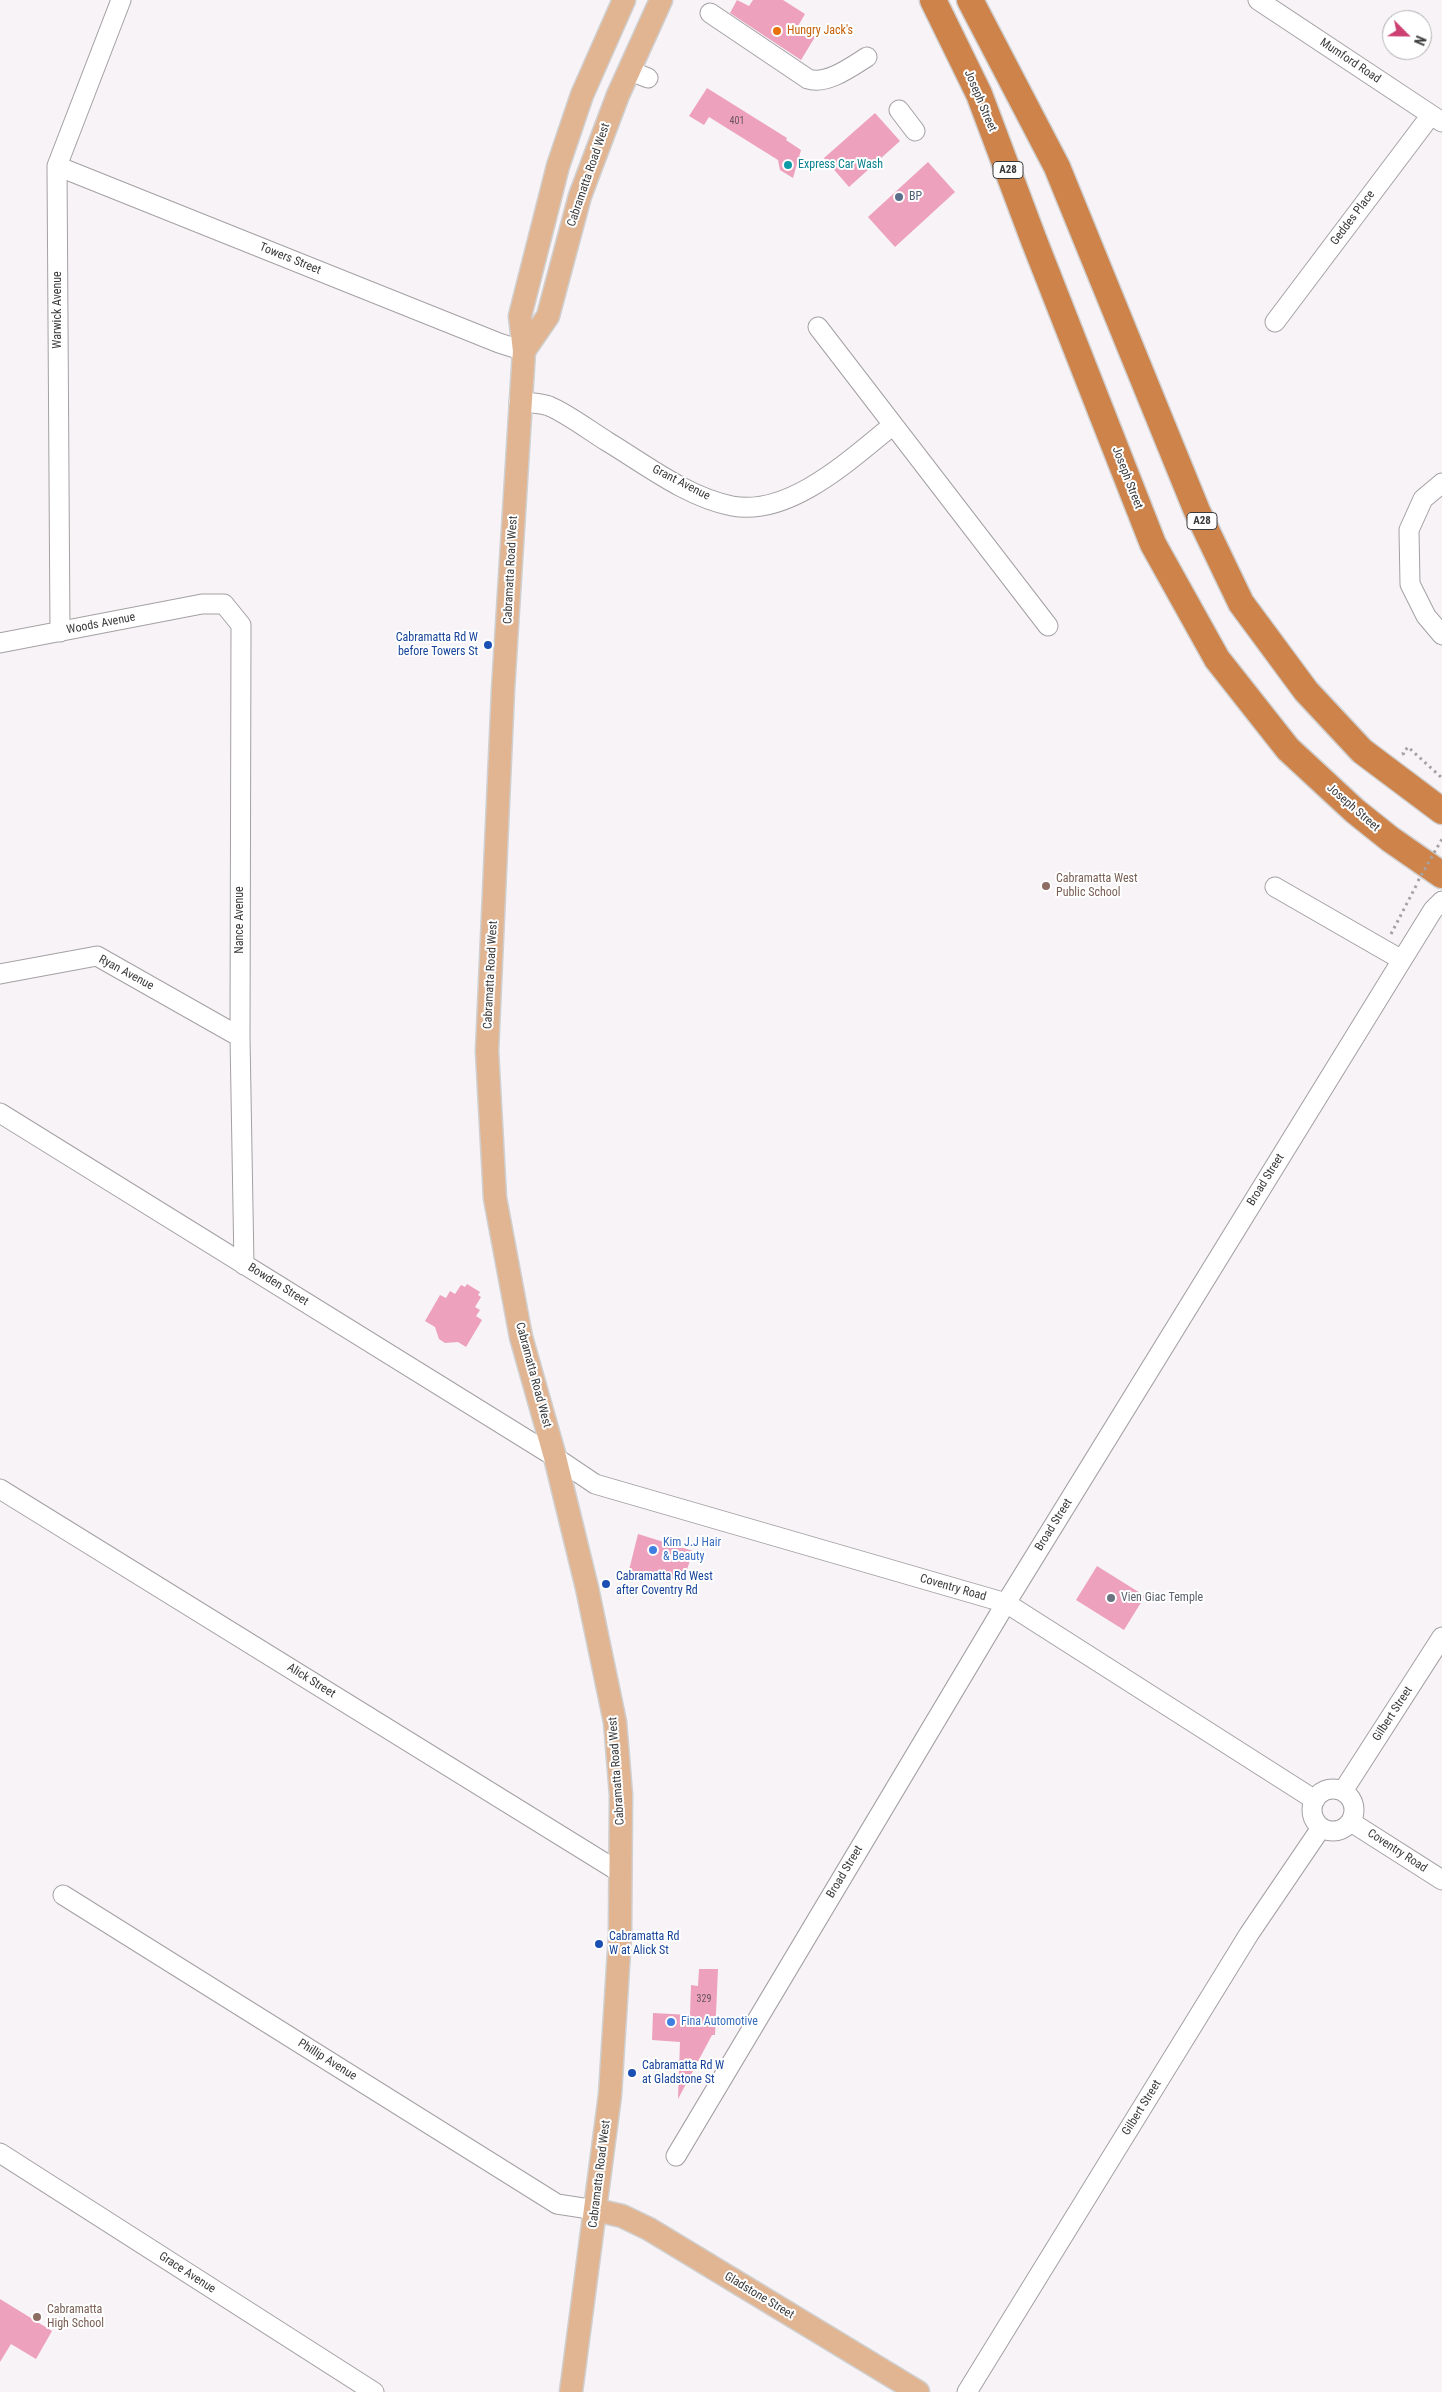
<!DOCTYPE html>
<html>
<head>
<meta charset="utf-8">
<style>
	body { margin:0 }
	#map { position:relative; width:1442px; height:2392px; overflow:hidden; background:#f7f3f7; font-family:"Roboto Condensed",sans-serif }
	canvas { display:block }
	.north { position:absolute; left:1382px; top:10px; width:50px; height:50px; box-sizing:border-box; background:#fff; border:1px solid #b1b0b1; border-radius:50%; rotate:113deg; font-size:14px; font-weight:700; line-height:20px; text-align:center; color:#3b3a3b }
	.north::after { content:''; display:block; margin:auto; width:18px; height:22px; background:#cc4072; clip-path:polygon(50% 0,100% 100%,50% 72%,0 100%) }
</style>
</head>
<body>
<div id="map">
<canvas width="1442" height="2392"></canvas>
<div class="north">N</div>
</div>
<script>
const ctx = document.querySelector('canvas').getContext('2d');
ctx.lineJoin = 'round';
function paint(path, color) {
  ctx.fillStyle = color;
  ctx.fill(path, 'evenodd');
}
function trace(path, color, width, dash) {
  ctx.strokeStyle = color;
  ctx.lineWidth = width;
  ctx.lineCap = dash ? 'butt' : 'round';
  ctx.setLineDash(dash || []);
  ctx.stroke(path);
}
function write(font, color, halo, rows, align = 'center') {
  ctx.font = font + ' "Roboto Condensed",sans-serif';
  ctx.lineWidth = 4;
  ctx.setLineDash([]);
  ctx.textBaseline = 'middle';
  ctx.strokeStyle = halo;
  ctx.fillStyle = color;
  for (const [text, x, y, turn = 0] of rows) {
    ctx.save();
    ctx.translate(x, y);
    ctx.rotate((+turn || 0) * Math.PI / 180);
    ctx.textAlign = isNaN(turn) ? turn : align;
    if (halo) ctx.strokeText(text, 0, 0);
    ctx.fillText(text, 0, 0);
    ctx.restore();
  }
}
const building = new Path2D(`
	M737,0L749,6L753,0H783L805,14L798,26L815,37L801,60L730,13Z
	M707,88L787,138L786,140L801,150L793,178L780,170L778,160L709,117L704,125L689,116Z
	M875,113L900,141L849,187L824,158Z
	M928,162L955,192L895,247L868,217Z
	M467,1284L480,1292L478,1295L481,1297L475,1307L480,1310L476,1316L482,1320L466,1347L458,1342L445,1343L439,1339L435,1327L425,1321L440,1295L446,1298L450,1291L455,1294L461,1285L465,1287Z
	M638,1534L693,1551L683,1582L652,1573L651,1576L629,1570Z
	M1097,1566L1145,1596L1124,1630L1076,1600Z
	M699,1969H718L715,2035H712L678,2099L680,2042L652,2040L653,2013L690,2015L691,1985L698,1986Z
	M0,2299L52,2331L36,2359L11,2344L0,2362Z`);
const path = new Path2D(`
	M1404,755L1403,753L1408,747L1442,778
	M1391,934L1417,884`);
const minor = new Path2D(`
	M1258,0L1442,122
	M710,13L808,79C827,85 851,67 867,57
	M628,70L648,78
	M899,110L915,131
	M57,166L499,343L524,351
	M1275,322L1431,115
	M818,327L1048,626
	M519,401C529,403 541,403 549,406C568,414 590,431 608,442C646,465 687,497 732,506C790,517 852,458 893,425
	M1442,483L1423,499L1409,530L1410,584L1426,616L1442,635
	M60,632L57,166L121,0
	M0,643L202,604H224L241,625L240,1037L244,1265
	M1275,887L1402,960
	M0,974L97,956L240,1037
	M0,1113L555,1457L595,1484L1006,1603L1315,1800
	M0,1489L621,1873
	M1312 1810a21 21 0 1 1 42 0a21 21 0 1 1-42 0Z
	M1343,1791L1442,1637
	M1351,1822L1442,1880
	M63,1895L557,2204L596,2210
	M0,2153L374,2392
	M676,2156L1006,1603L1402,960L1433,910L1442,901
	M967,2392L1249,1934L1321,1828`);
const major = new Path2D(`
	M524,351L548,316L580,196L618,95L661,0
	M596,2210L622,2216L649,2229L918,2392
	M571,2392L610,2095L620,1935L621,1795L615,1722L587,1588L555,1457L521,1337L495,1198L487,1051L503,690L524,351L520,316L558,166L582,95L624,0`);
const highway = new Path2D(`
	M933,0L979,94L1033,238L1153,544L1217,659L1288,749L1355,811L1390,839L1442,875
	M970,0L1057,167L1197,511L1241,603L1306,691L1362,751L1442,811`);
const pathBridge = new Path2D(`
	M1418,881L1442,839`);
const markers = [
	[777,31,5,"#e8710a"],
	[788,165,5,"#0f9aa8"],
	[899,197,5,"#5c6f8a"],
	[488,645,5,"#1a4fb4"],
	[1046,886,5,"#8d6e63"],
	[653,1550,5,"#3f7fe0"],
	[606,1584,5,"#1a4fb4"],
	[1111,1598,5,"#6b7280"],
	[599,1944,5,"#1a4fb4"],
	[671,2022,5,"#3f7fe0"],
	[632,2073,5,"#1a4fb4"],
	[37,2317,5,"#8d6e63"]
];
const numberNames = [
	["401",737,121],
	["329",704,1999]
];
const shields = [
	[1008,170,30],
	[1202,521,30]
];
const shieldNames = [
	["A28",1008,170],
	["A28",1202,521]
];
const foodNames = [
	["Hungry Jack's",787,31]
];
const streetNames = [
	["Mumford Road",1350,61,34],
	["Joseph Street",980,101,67],
	["Cabramatta Road West",589,175,-71],
	["Geddes Place",1353,218,-53],
	["Towers Street",290,259,22],
	["Warwick Avenue",58,310,-90],
	["Joseph Street",1127,478,69],
	["Grant Avenue",681,483,27],
	["Cabramatta Road West",511,570,-87],
	["Woods Avenue",101,624,-11],
	["Joseph Street",1353,808,41],
	["Nance Avenue",240,920,-90],
	["Ryan Avenue",126,973,28],
	["Cabramatta Road West",491,975,-87],
	["Broad Street",1266,1180,-58],
	["Bowden Street",278,1285,32],
	["Cabramatta Road West",533,1375,75],
	["Broad Street",1054,1525,-58],
	["Coventry Road",953,1588,16],
	["Alick Street",311,1681,32],
	["Gilbert Street",1393,1714,-57],
	["Cabramatta Road West",617,1771,-94],
	["Coventry Road",1397,1851,33],
	["Broad Street",845,1872,-59],
	["Phillip Avenue",327,2060,32],
	["Gilbert Street",1142,2108,-58],
	["Cabramatta Road West",600,2174,-83],
	["Grace Avenue",187,2273,33],
	["Gladstone Street",759,2296,31]
];
const cultureNames = [
	["Express Car Wash",798,165]
];
const serviceNames = [
	["BP",909,197]
];
const transitNames = [
	["Cabramatta Rd W",478,638,"right"],
	["before Towers St",478,652,"right"],
	["Cabramatta Rd West",616,1577],
	["after Coventry Rd",616,1591],
	["Cabramatta Rd",609,1937],
	["W at Alick St",609,1951],
	["Cabramatta Rd W",642,2066],
	["at Gladstone St",642,2080]
];
const educationNames = [
	["Cabramatta West",1056,879],
	["Public School",1056,893],
	["Cabramatta",47,2310],
	["High School",47,2324]
];
const shopNames = [
	["Kim J.J Hair",663,1543],
	["& Beauty",663,1557],
	["Fina Automotive",681,2022]
];
const worshipNames = [
	["Vien Giac Temple",1121,1598]
];
paint(building, '#eda1bd');
trace(minor, '#a4a0a3', 21);
trace(major, '#d0d0d0', 25);
trace(highway, '#d0d0d0', 29);
trace(path, '#a5a2a5', 3, [2.5, 4]);
trace(minor, '#fff', 19);
trace(major, '#e1b592', 22);
trace(highway, '#cd834a', 26);
trace(pathBridge, '#a5a2a5', 3, [2.5, 4]);
for (const [x, y, r, color] of markers) {
  const dot = new Path2D();
  dot.arc(x, y, r, 0, 2 * Math.PI);
  ctx.fillStyle = color;
  ctx.fill(dot);
  trace(dot, '#fff', 2);
}
write('10px', '#68545c', null, numberNames);
for (const [x, y, w] of shields) {
  const box = new Path2D();
  box.roundRect(x - w / 2, y - 8.5, w, 17, 4);
  ctx.fillStyle = '#fff';
  ctx.fill(box);
  trace(box, '#3b3a3b', 1);
}
write('bold 11px', '#3b3a3b', null, shieldNames);
write('12px', '#c56008', '#fff', foodNames, 'left');
write('12px', '#3b3a3b', '#fff', streetNames);
write('12px', '#0d838f', '#fff', cultureNames, 'left');
write('12px', '#4e5e75', '#fff', serviceNames, 'left');
write('12px', '#164399', '#fff', transitNames, 'left');
write('12px', '#785e54', '#fff', educationNames, 'left');
write('12px', '#366cbe', '#fff', shopNames, 'left');
write('12px', '#5b616d', '#fff', worshipNames, 'left');
</script>
</body>
</html>
